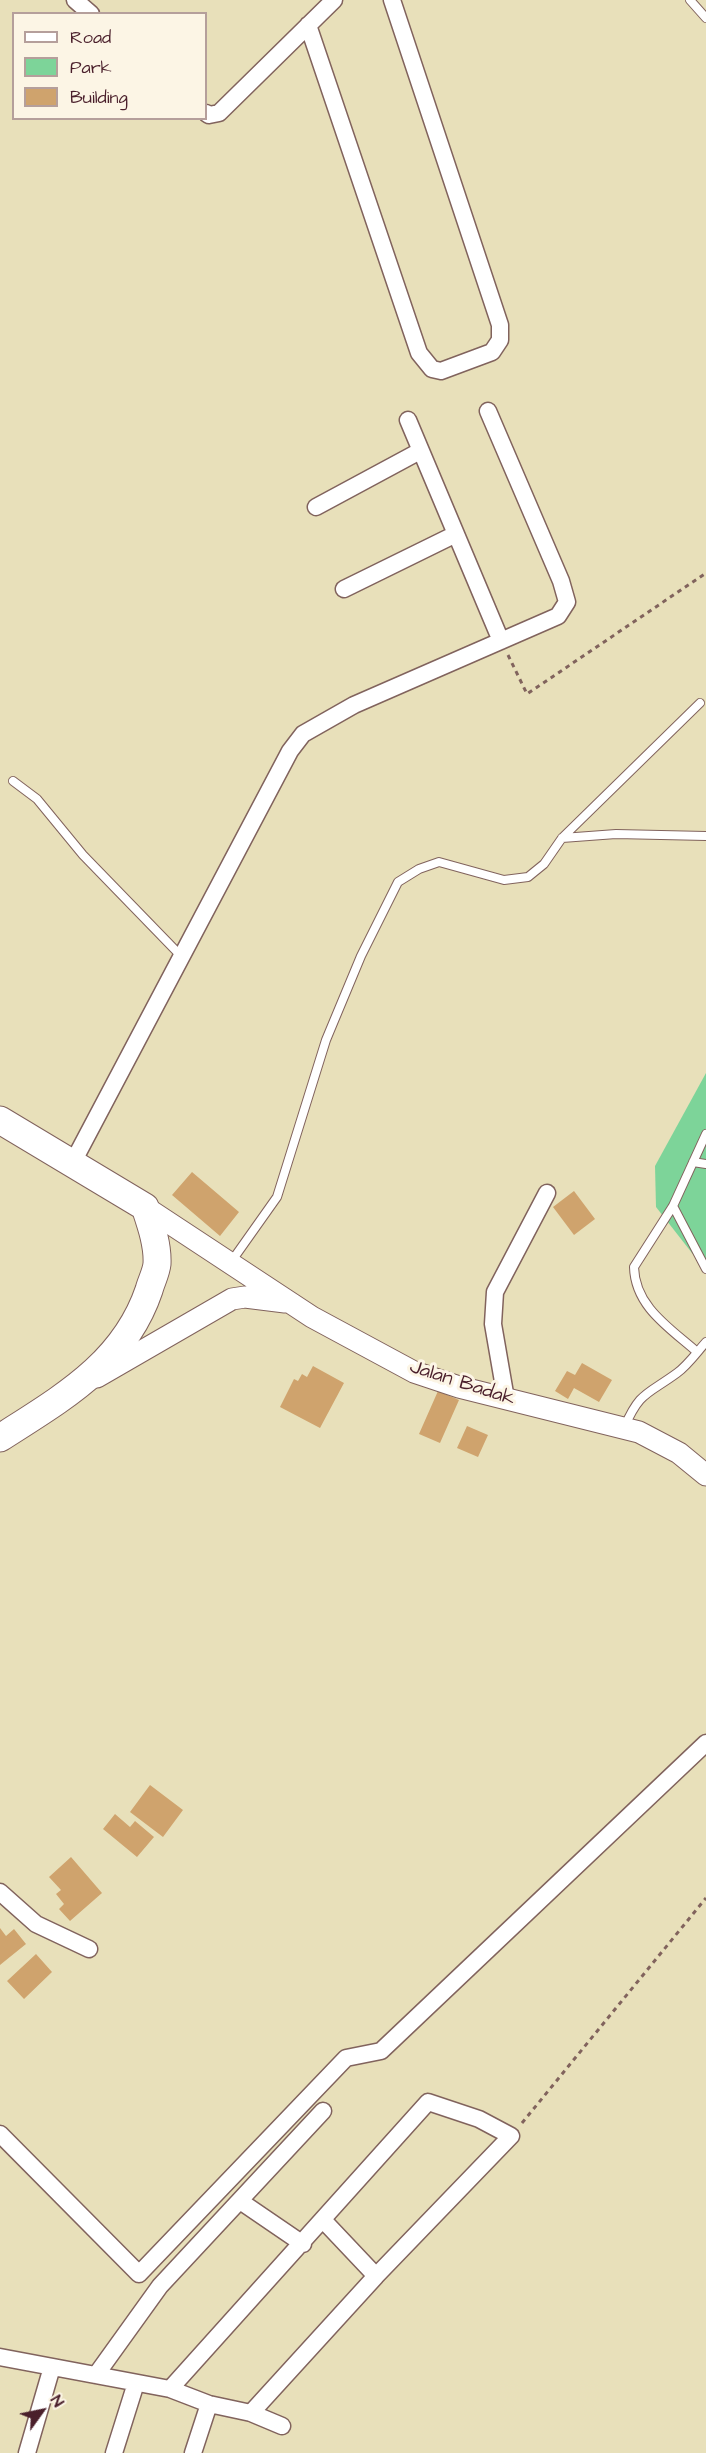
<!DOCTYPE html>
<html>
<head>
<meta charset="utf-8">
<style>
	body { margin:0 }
	#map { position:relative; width:706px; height:2453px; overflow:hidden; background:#e8e0ba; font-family:"Architects Daughter",sans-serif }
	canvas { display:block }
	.legend { position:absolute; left:12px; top:12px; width:195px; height:108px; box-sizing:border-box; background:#fcf5e5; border:2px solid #b59f9b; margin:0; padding:8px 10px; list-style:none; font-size:18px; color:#4a1f2b }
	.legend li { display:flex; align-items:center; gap:12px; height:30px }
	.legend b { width:30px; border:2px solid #b59f9b }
	.north { position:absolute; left:12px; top:2381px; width:60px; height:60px; -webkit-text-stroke:4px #fcf5e5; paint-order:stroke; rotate:57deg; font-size:16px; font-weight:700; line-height:24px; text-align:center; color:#4a1f2b }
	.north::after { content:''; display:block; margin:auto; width:21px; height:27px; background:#4a1f2b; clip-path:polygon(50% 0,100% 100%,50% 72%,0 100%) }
</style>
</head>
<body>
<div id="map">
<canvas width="706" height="2453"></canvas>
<ul class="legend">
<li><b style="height:8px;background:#fff"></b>Road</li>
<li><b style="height:16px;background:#7dd499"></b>Park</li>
<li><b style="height:16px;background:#cfa36d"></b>Building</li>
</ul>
<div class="north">N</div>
</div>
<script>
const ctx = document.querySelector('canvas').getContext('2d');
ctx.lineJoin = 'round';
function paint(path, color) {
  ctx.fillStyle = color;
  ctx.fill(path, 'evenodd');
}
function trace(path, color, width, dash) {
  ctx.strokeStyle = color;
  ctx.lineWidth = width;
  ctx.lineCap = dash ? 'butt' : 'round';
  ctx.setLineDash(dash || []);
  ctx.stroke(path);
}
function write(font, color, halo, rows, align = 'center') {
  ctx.font = font + ' "Architects Daughter",sans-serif';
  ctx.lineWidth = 6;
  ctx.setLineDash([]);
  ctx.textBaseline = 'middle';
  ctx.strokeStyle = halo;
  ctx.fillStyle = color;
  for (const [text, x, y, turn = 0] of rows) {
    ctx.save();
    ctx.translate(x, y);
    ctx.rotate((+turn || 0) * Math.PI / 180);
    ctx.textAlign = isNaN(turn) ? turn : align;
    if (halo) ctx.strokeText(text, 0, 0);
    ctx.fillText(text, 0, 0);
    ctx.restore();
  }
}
const green = new Path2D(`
	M706,1073V1271L656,1207L655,1166Z`);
const building = new Path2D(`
	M192,1172L239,1212L220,1236L172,1195Z
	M574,1191L595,1219L574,1235L553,1207Z
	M582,1363L612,1380L599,1402L574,1388L568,1399L555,1391L567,1371L575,1375Z
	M313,1366L344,1383L320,1428L280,1407L294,1379L298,1381L302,1374L307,1377Z
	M438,1391L459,1400L440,1443L419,1434Z
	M467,1426L488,1435L478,1457L457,1448Z
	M150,1785L183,1810L163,1837L130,1812Z
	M115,1814L130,1827L135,1821L154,1837L137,1857L103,1829Z
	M71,1857L102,1893L70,1921L59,1909L64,1904L56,1894L61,1890L49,1877Z
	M0,1928L6,1936L14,1929L26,1944L0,1965Z
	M36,1954L52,1972L24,1999L7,1981Z`);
const path = new Path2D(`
	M508,655L527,694L706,573
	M522,2123L706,1898`);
const service = new Path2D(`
	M690,0L706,18
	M13,781L37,799L83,855L182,957
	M562,838L616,834L706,836
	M693,1162L706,1164
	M673,1206L706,1269
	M231,1262L277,1197L326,1040L361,956L398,882L419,869L439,862L504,880L528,877L544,864L562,838L700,703
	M697,1352C670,1328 635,1307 634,1267L673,1206L706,1134
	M624,1428C640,1391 647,1395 677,1373C688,1365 697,1352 706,1342`);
const minor = new Path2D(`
	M75,0L91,14
	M308,25L419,353L432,369L441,371L492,352L500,340V325L392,0
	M206,113L209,115L219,113L334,0
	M408,420L501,641
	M316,507L420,451
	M344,589L456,534
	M72,1164L290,751L303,734L354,705L558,616L567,602L561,581L488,411
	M506,1399L493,1324L495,1292L547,1193
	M0,1892L36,1924L89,1949
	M0,2134L139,2274L346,2058L381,2051L706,1743
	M240,2201L303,2244
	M324,2221L376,2276
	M0,2357L170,2389L209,2404L251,2413L282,2426
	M96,2375L160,2286L323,2111
	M170,2389L428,2102L479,2119L511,2136L376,2276L251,2413
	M27,2453L52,2367
	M114,2453L136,2383
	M193,2453L209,2404`);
const tertiary = new Path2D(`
	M145,1207L312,1317L414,1372L459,1387L639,1432L679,1453L706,1475
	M97,1377L232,1299L245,1297L285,1302`);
const primary = new Path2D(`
	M0,1120L145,1207C151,1225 158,1245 157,1264C156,1273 151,1282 149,1290C124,1364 62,1398 0,1438`);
const streetNames = [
	["Jalan Badak",462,1384,18]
];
paint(green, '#7dd499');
paint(building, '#cfa36d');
trace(service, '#81635d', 10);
trace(minor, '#81635d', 19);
trace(tertiary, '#81635d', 23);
trace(primary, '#81635d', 29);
trace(path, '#81635d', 3, [4.5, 4.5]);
trace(service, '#fff', 8);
trace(minor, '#fff', 16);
trace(tertiary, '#fff', 21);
trace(primary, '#fff', 27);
write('20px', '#4a1f2b', '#fcf5e5', streetNames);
</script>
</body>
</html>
